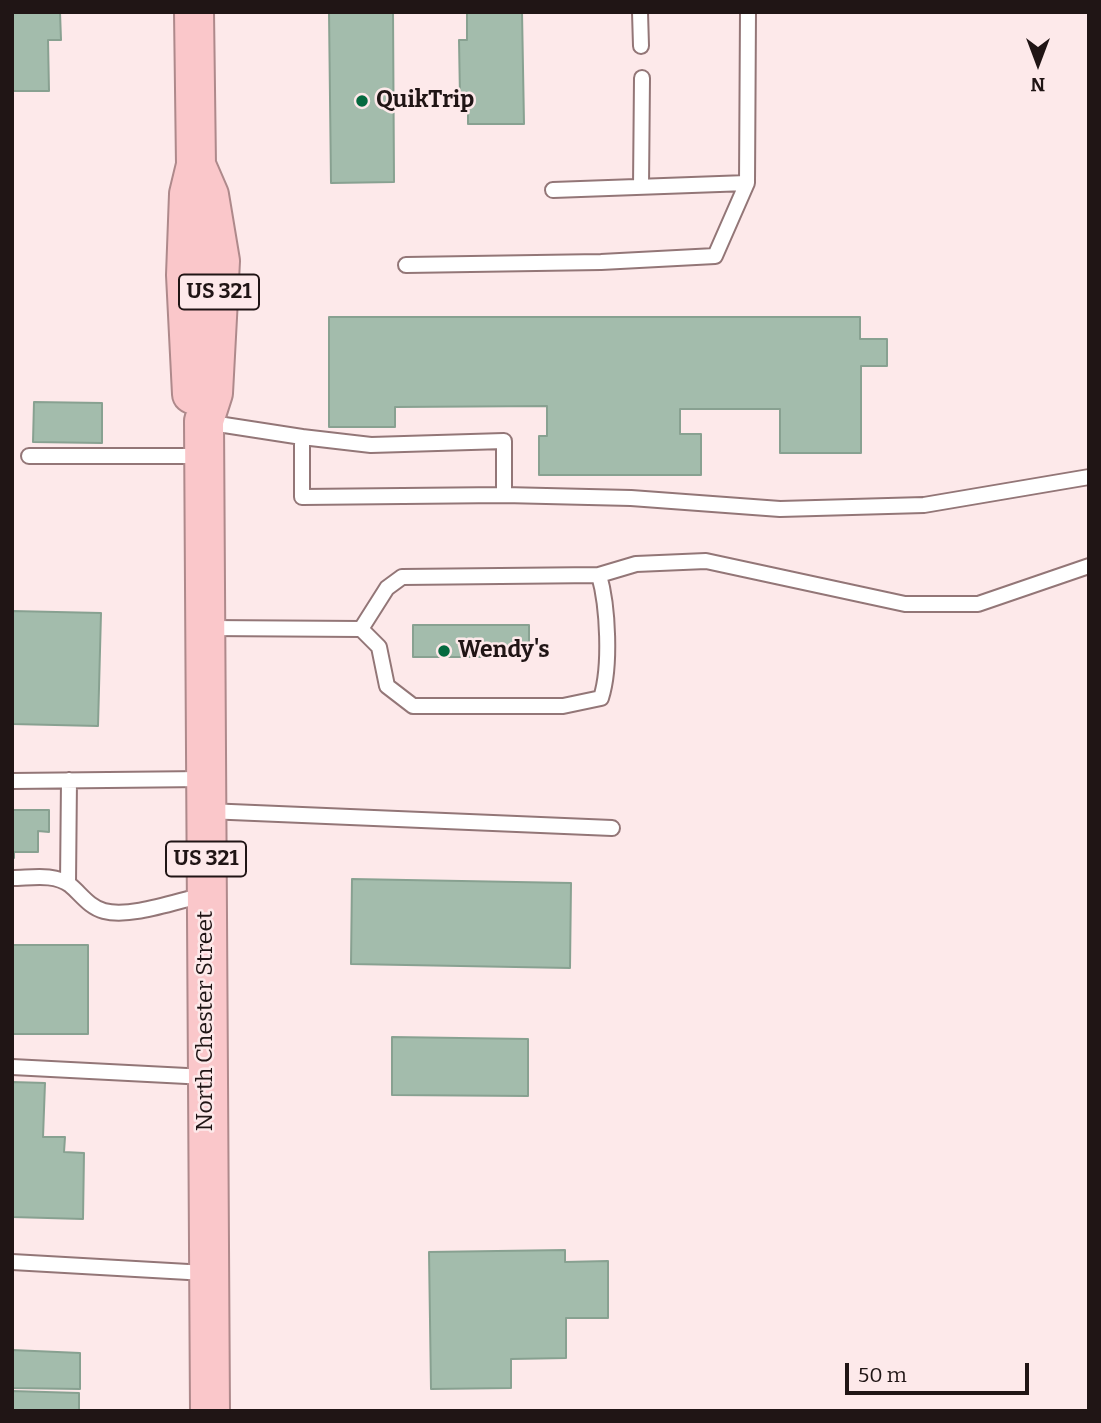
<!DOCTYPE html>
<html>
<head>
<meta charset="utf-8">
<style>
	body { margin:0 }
	#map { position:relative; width:1101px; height:1423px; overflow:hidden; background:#fde9ea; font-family:Bitter,serif }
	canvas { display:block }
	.frame { position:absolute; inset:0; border:14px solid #201515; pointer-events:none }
	.north { position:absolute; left:1003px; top:28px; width:70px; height:70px; -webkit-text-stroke:5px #fde9ea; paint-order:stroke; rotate:180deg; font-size:19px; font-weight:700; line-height:28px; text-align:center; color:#201515 }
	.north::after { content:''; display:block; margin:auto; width:24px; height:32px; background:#201515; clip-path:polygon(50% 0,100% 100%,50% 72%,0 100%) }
	.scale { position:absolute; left:845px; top:1363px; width:184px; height:32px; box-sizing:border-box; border:4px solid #201515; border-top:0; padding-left:9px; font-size:21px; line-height:24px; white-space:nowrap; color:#201515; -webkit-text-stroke:5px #fde9ea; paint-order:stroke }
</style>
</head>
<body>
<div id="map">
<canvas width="1101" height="1423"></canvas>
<div class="frame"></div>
<div class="north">N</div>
<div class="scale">50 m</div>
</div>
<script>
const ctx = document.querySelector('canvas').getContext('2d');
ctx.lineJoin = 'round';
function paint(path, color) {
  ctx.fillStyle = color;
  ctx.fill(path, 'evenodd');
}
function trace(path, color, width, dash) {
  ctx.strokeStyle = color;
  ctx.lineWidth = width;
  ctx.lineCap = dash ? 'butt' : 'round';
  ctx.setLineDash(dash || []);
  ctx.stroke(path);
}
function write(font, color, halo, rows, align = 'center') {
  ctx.font = font + ' Bitter,serif';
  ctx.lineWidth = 5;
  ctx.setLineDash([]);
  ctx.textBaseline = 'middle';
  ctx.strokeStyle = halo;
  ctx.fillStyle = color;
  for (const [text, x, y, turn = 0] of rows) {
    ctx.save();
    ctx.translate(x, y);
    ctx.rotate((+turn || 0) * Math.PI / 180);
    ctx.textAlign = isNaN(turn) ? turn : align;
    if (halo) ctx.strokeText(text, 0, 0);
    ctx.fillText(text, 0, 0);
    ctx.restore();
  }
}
const building = new Path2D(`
	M12,12H60L61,40H48L49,91H12V154Z
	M329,12H393L394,182L331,183Z
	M467,12H522L524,124H468V97H460L459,40H467Z
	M329,317H860V339H887V366H861V453H780V409H680V434H701V475H539V436H547V406L395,407V427H329Z
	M34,402L102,403V443L33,442Z
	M12,611L101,613L98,726L12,724Z
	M413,625H529V657H413Z
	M12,810H49V832L38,831V852H14V858H12Z
	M352,879L571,883L570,968L351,964Z
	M12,945H88V1034H12Z
	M392,1037L528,1039V1096L392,1095Z
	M12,1082L45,1083L43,1137H65L64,1152L84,1153L83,1219L12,1217Z
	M565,1250V1262L608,1261V1318H566V1358L511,1359V1388L431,1389L429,1252Z
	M12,1350L80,1353V1389L12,1388Z
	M12,1391L79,1393V1411H12Z`);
const lane = new Path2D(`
	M640,12L641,46
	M641,186L642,78
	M553,190L747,183L748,12
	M406,265L601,262L715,256L747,183
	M205,422L302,437V497L504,495V441L371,445L302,437
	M29,456H203
	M504,495L631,498L780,509L924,505L1089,477
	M599,575L636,564L706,561L905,604H978L1089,566
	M207,628L361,629L379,647L387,686L413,706H563L601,698C611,667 608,606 599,575L402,577L387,588L361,629
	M12,781L204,779
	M207,811L612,828
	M12,878C31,878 54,873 70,885C81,894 89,907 104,911C131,918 176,901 204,895
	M68,883L69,780
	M12,1067L206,1077
	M12,1262L206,1273`);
const highway = new Path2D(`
	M196,165L209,195L220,261L213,393L204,421L210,1411
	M192,394L186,275L189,194L196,165L194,12`);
const markers = [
	[362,101,7,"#05693f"],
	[444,651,7,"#05693f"]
];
const shields = [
	[219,292,80],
	[206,859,80]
];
const shieldNames = [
	["US 321",219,292],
	["US 321",206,859]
];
const poiNames = [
	["QuikTrip",376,101],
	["Wendy's",458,651]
];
const streetNames = [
	["North Chester Street",206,1021,-90]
];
paint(building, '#a3bcac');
trace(building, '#88a191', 2);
trace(lane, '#937677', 18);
trace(highway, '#ae898b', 42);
trace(lane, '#fff', 14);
trace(highway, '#fac7ca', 38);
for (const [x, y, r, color] of markers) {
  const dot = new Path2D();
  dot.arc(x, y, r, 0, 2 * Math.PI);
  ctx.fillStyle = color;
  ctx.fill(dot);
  trace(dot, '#fde9ea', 2.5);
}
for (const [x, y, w] of shields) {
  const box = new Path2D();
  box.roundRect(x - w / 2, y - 17.5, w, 35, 5);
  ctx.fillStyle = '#fde9ea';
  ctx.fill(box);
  trace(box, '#201515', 2);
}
write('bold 21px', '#201515', null, shieldNames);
write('bold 23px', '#201515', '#fde9ea', poiNames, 'left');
write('23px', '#201515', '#fde9ea', streetNames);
</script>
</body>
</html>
